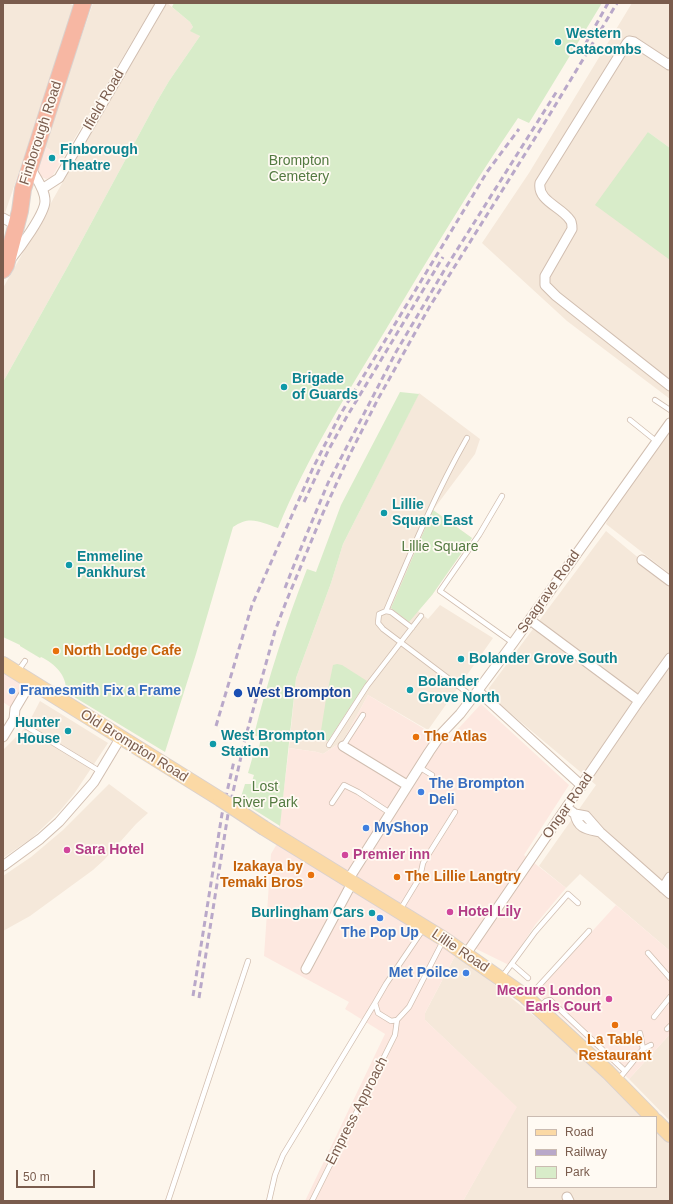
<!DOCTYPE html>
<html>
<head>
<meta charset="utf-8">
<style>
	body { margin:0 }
	#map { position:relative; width:673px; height:1204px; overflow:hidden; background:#fdf6ec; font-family:Arial,sans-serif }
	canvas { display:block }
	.frame { position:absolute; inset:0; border:4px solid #7a5c4d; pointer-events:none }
	.legend { position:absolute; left:527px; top:1116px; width:130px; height:72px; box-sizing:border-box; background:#fffaf3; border:1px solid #cabbb1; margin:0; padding:5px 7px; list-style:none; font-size:12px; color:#7a5c4d }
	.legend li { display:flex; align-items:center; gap:8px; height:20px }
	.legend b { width:20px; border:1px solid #cabbb1 }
	.scale { position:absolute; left:16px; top:1170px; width:79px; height:18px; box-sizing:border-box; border:2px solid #7a5c4d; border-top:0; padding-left:5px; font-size:12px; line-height:14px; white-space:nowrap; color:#7a5c4d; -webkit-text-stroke:3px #fffaf3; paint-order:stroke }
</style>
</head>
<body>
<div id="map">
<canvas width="673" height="1204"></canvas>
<div class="frame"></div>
<ul class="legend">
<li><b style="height:5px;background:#fbd9a5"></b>Road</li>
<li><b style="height:5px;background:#b9a8c9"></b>Railway</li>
<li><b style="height:11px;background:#d8ecc9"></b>Park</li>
</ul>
<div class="scale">50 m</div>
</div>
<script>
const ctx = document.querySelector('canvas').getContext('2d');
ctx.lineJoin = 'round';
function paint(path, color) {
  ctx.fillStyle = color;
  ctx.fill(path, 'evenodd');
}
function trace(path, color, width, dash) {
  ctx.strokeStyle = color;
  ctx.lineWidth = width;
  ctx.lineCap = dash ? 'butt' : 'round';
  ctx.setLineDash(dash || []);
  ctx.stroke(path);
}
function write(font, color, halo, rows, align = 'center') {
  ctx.font = font + ' Arial,sans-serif';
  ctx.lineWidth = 3.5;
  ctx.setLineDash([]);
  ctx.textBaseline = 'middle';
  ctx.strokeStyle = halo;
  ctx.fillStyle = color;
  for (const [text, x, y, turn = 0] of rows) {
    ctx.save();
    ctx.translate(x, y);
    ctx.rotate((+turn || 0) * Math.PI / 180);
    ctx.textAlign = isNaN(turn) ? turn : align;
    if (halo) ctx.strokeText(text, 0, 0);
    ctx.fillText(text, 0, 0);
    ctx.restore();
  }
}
const residential = new Path2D(`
	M3,3H67L75,6L5,213L3,212Z
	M93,3H155L63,158L44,146Z
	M167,3L190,22L193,27L191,30L200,36L169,81L156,103L68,266L3,382V288L87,139Z
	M632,3H670V148L648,132L670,260V399L567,321L482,243L529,173Z
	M419,393L480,439L475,454L433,510L472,538L432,595L418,611L428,619L440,605L493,638L428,730L368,695L343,741L323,754L317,752L289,748L296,678L331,583L343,544Z
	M670,429V574L606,524L610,511Z
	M606,531L670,584V951L580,874L566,888L539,866L596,785L491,697L489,688Z
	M40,701L108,743L74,794L59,812L32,838L3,858V750L27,726Z
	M109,784L148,813L136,824L104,860L93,870L30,916L3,931V876L31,857L63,830Z
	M456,954L588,1059L646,1117H528V1187H656V1127L670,1141V1201H463L516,1107L425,1020V1013Z
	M670,1034V1121L629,1079Z`);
const commercial = new Path2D(`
	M44,146L63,158L52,177L46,179L40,176L37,168Z
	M3,673L26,687L13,709L3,702Z
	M368,695L446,742L481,704L569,785L524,855L566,888L535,925L509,965L464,943L345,871L279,829L289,748L317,752L323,754L343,741Z
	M278,842L415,930L456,954L425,1013V1020L517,1107L463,1201H305L385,1034L345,1009L349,1002L264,956L271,854Z
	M616,905L670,951V1034L629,1079L536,993Z`);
const green = new Path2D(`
	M174,3H602L529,123L518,118C471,187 428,259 385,331C346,395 307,458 278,528C260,522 250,515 233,527L196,654L165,752L66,692C67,675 55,664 41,657L40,658L20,646V645L3,637V382L68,266L156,103L169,81L200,36L190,31L193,27L190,22L172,7Z
	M648,132L670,148V260L595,205Z
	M400,392L419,394L343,544L331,583L296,678L280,826L253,809L246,800L241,797L245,784H251L254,775L248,773L254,752H258L261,738L254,735C268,679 286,623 307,569L316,572L341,505Z
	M433,510L472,538L432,595L409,622L391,608Z
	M337,664L342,665L367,681L328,741L320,737L326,699L333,665Z`);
const lane = new Path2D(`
	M655,400L670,410
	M630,420L656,441
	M502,496L479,535L440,591L513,643
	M386,611C411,552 435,494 467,438
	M412,628L391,612L386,611L379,614L378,623L383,629L473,697
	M18,671L25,661
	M14,719L101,772
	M329,745L367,686L421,616
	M343,746L363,715
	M419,767L432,775
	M332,803L344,785L358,792L390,813
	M400,910L420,877L423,863L455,812
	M424,928L386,984L375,1003L378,1013L391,1021L397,1020L409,1007L443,941
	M648,953L670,978
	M512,964L528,978
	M502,977L535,932L568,894L578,903
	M526,996L536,989L589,931
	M539,1007L546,1001L550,1000L625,1071
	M654,1017L670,997
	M667,1029L670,1026
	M640,1033L643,1049
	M618,1080L643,1049L651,1045
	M168,1201L248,961
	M269,1201L275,1175L283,1155L375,1003
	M312,1201L395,1035L397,1020`);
const street = new Path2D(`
	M670,63L669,65L634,42L629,41L627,43L540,183C537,201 562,207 570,220C572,222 572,226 572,229L545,276V285L556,296L670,386
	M42,189L59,178L161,3
	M3,218L16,225
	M10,260C19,249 45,214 45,201C45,189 35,177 30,167
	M642,560L670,581
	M530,620L639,701
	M478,691L582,786
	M3,737L14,719L15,709L31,682
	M343,746L407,785
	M567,808L575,814L586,816L600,832L670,894
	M575,814C578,829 587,829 600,832
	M3,866L40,839L59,822L94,782L121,737
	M348,880L429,752L442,733L460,714L473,697L513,643L670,423
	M663,888L670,877
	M466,954L639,701L670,658
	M306,969L352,883
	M567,1197L569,1201`);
const primary = new Path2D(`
	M3,664L220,799
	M264,828L444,939L525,996L608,1072L652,1117
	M656,1121L670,1135`);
const highway = new Path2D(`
	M3,270L6,265L20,211L23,189L30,167L83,3`);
const rail = new Path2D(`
	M581,52L608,3
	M304,502L328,451L346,418L443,257
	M285,588L296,560L328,483L396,352L445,269L557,91
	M216,726L252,605L313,468L340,415L487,172L519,129
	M193,996L222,814L234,761
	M199,998L228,814L245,739L275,631L286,602L323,513L351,452L378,399L430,306L550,114L617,3`);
const primaryBridge = new Path2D(`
	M220,799L264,828`);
const markers = [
	[558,42,4,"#0f9aa8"],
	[52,158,4,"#0f9aa8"],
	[284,387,4,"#0f9aa8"],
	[384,513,4,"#0f9aa8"],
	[69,565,4,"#0f9aa8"],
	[56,651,4,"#e8710a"],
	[461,659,4,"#0f9aa8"],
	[410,690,4,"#0f9aa8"],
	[12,691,4,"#3f7fe0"],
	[238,693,5,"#1a4fb4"],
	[68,731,4,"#0f9aa8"],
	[416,737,4,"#e8710a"],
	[213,744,4,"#0f9aa8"],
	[421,792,4,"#3f7fe0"],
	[366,828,4,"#3f7fe0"],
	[67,850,4,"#d1479c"],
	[345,855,4,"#d1479c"],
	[311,875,4,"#e8710a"],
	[397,877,4,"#e8710a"],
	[450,912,4,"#d1479c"],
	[372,913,4,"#0f9aa8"],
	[380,918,4,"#3f7fe0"],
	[466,973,4,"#3f7fe0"],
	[609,999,4,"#d1479c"],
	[615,1025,4,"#e8710a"]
];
const cultureNames = [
	["Western",566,34],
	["Catacombs",566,50],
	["Finborough",60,150],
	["Theatre",60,166],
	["Brigade",292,379],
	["of Guards",292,395],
	["Lillie",392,505],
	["Square East",392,521],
	["Emmeline",77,557],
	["Pankhurst",77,573],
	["Bolander Grove South",469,659],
	["Bolander",418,682],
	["Grove North",418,698],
	["Hunter",60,723,"right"],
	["House",60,739,"right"],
	["West Brompton",221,736],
	["Station",221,752],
	["Burlingham Cars",364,913,"right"]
];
const streetNames = [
	["Ifield Road",104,100,-60],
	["Finborough Road",41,133,-72],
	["Seagrave Road",549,592,-55],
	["Old Brompton Road",134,746,32],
	["Ongar Road",568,806,-55],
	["Lillie Road",460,951,34],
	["Empress Approach",357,1111,-63]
];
const parkNames = [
	["Brompton",299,161],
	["Cemetery",299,177],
	["Lillie Square",440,547],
	["Lost",265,787],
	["River Park",265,803]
];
const foodNames = [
	["North Lodge Cafe",64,651],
	["The Atlas",424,737],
	["Izakaya by",303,867,"right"],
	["Temaki Bros",303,883,"right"],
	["The Lillie Langtry",405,877],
	["La Table",615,1040,"center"],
	["Restaurant",615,1056,"center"]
];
const shopNames = [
	["Framesmith Fix a Frame",20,691],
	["The Brompton",429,784],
	["Deli",429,800],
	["MyShop",374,828],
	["The Pop Up",380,933,"center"],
	["Met Poilce",458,973,"right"]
];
const transitNames = [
	["West Brompton",247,693]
];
const hotelNames = [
	["Sara Hotel",75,850],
	["Premier inn",353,855],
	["Hotel Lily",458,912],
	["Mecure London",601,991,"right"],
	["Earls Court",601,1007,"right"]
];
paint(residential, '#f5e8da');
paint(commercial, '#fde8e0');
paint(green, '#d8ecc9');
trace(lane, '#d1beb0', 6);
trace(street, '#d1beb0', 11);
trace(primary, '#dad1cd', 16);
trace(highway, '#dad1cd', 18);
trace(lane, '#fff', 4.5);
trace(street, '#fff', 9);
trace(primary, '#fbd9a5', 14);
trace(highway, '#f7b7a3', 16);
trace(rail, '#b9a8c9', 3, [6, 4]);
trace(primaryBridge, '#dad1cd', 16, []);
trace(primaryBridge, '#fbd9a5', 14);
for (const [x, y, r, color] of markers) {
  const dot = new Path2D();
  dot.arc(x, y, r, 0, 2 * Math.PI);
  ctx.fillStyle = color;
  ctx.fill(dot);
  trace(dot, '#fffaf3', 1.5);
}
write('bold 14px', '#0d838f', '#fffaf3', cultureNames, 'left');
write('14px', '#7a5c4d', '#fffaf3', streetNames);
write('14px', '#537a41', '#fffaf3', parkNames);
write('bold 14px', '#c56008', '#fffaf3', foodNames, 'left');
write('bold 14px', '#366cbe', '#fffaf3', shopNames, 'left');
write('bold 14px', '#164399', '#fffaf3', transitNames, 'left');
write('bold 14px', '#b23c85', '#fffaf3', hotelNames, 'left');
</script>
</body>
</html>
